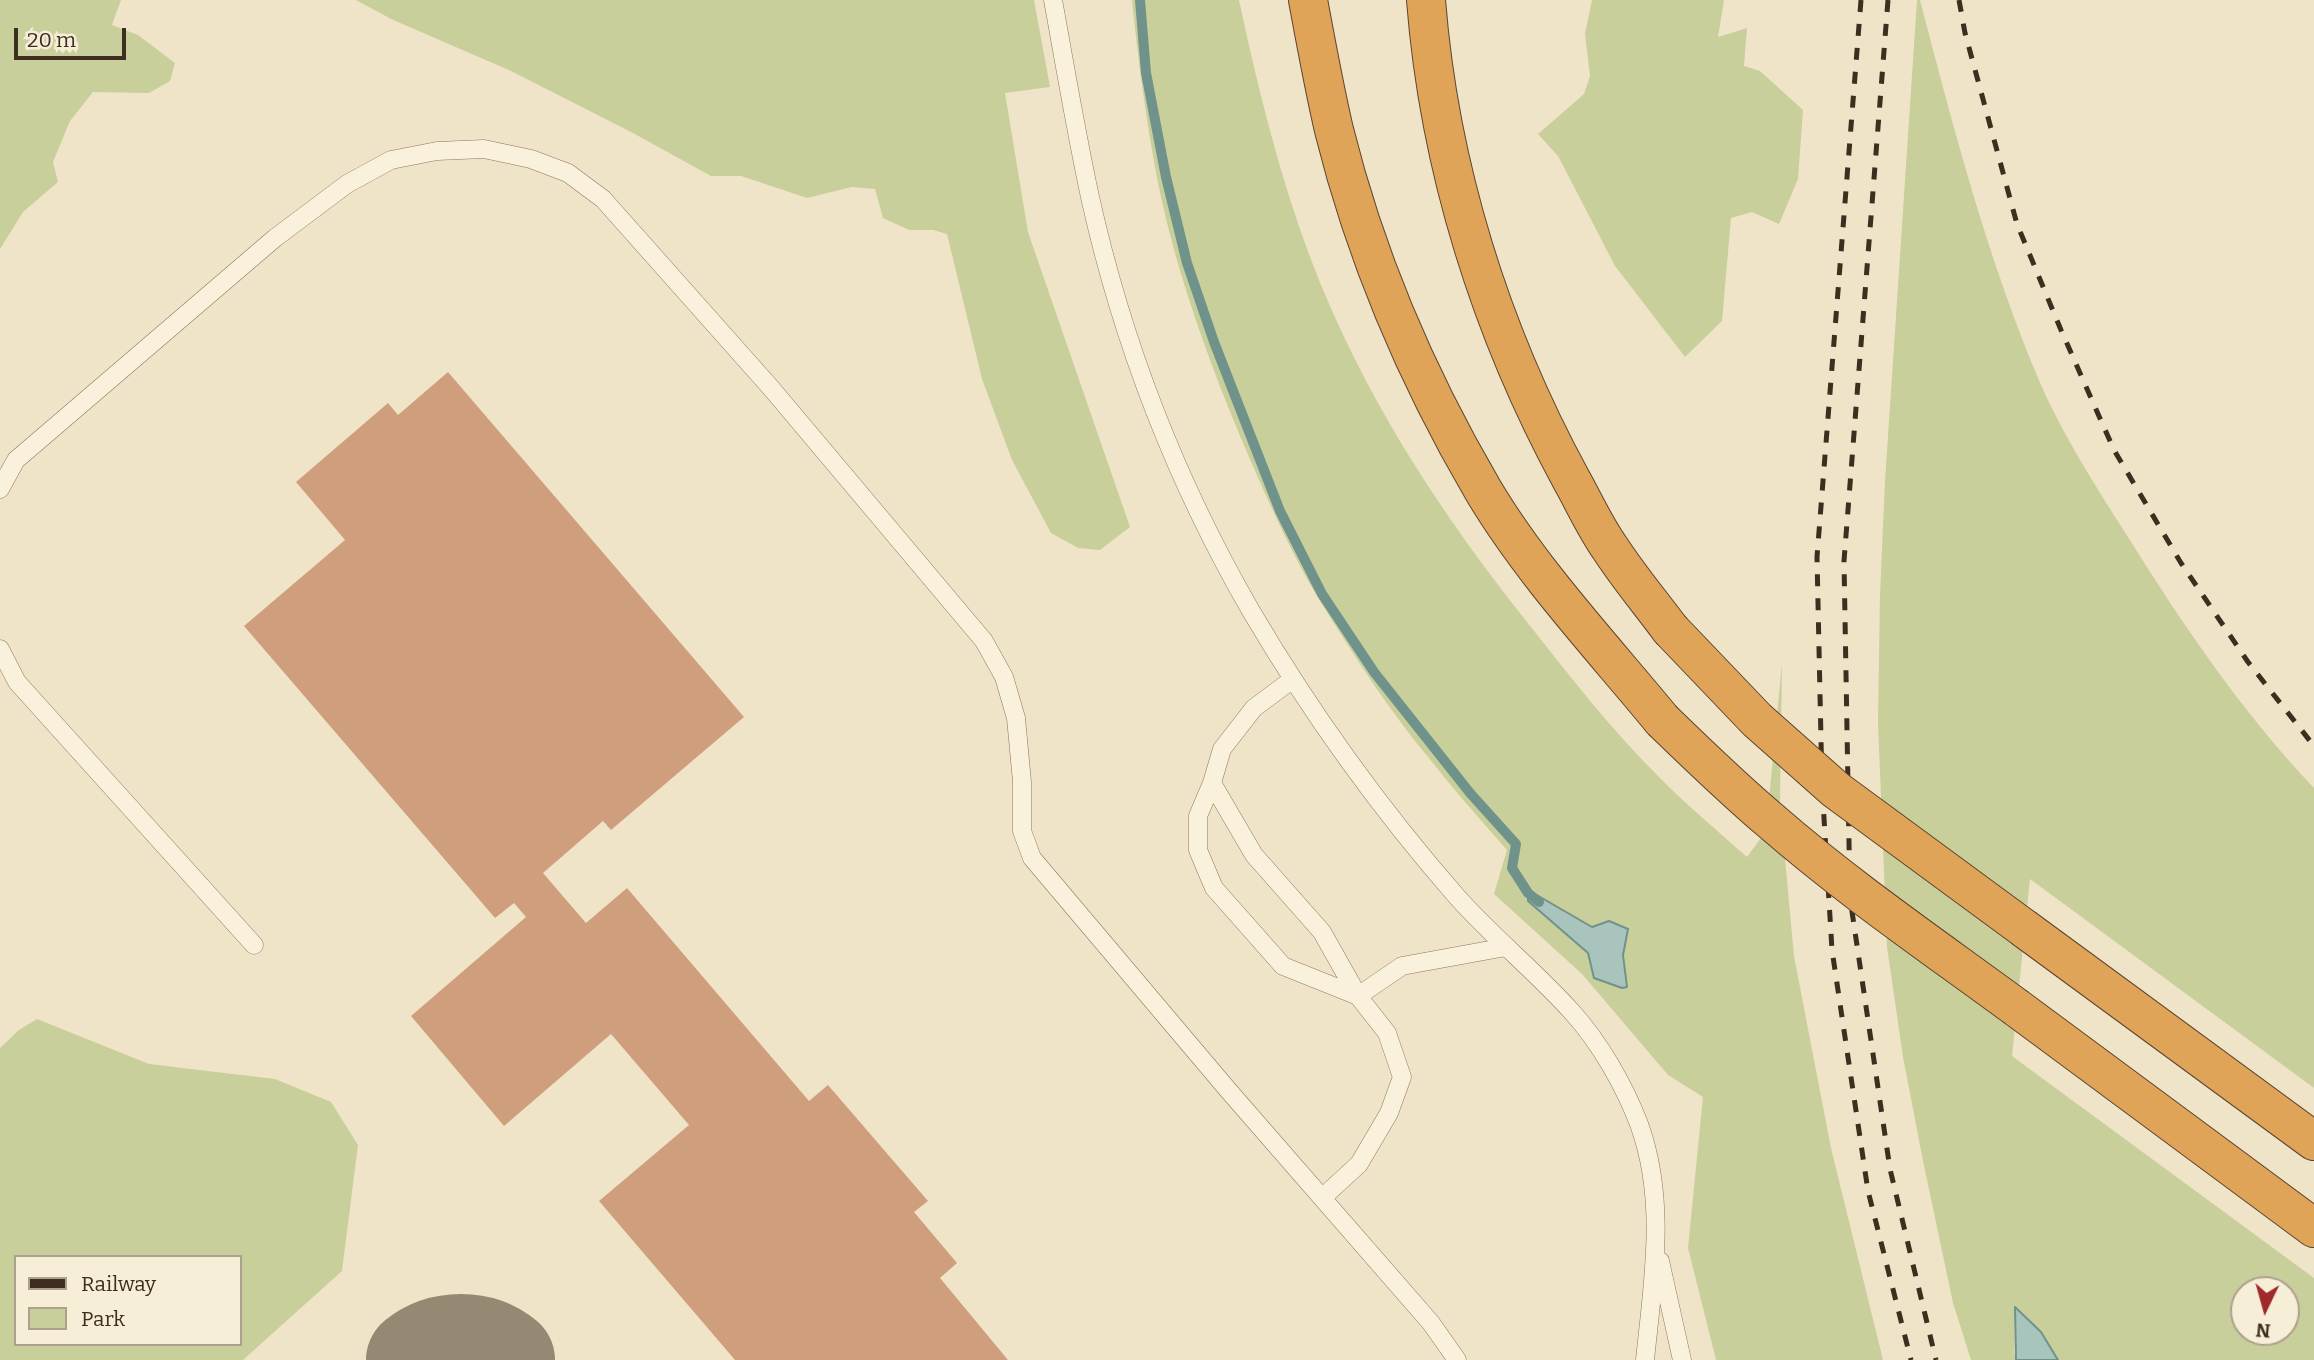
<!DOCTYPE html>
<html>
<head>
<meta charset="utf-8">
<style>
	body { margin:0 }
	#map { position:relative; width:2314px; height:1360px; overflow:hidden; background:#f0e4c8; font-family:Bitter,serif }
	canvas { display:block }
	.legend { position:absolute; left:14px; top:1255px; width:228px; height:91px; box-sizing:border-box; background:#f7eed8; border:2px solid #ada18e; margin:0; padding:9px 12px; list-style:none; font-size:21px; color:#3d2e20 }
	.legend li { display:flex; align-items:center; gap:14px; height:35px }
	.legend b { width:35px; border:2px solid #ada18e }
	.north { position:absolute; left:2230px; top:1276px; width:70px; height:70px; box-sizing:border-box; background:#f7eed8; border:2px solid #ada18e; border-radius:50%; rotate:185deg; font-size:19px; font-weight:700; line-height:28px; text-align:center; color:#3d2e20 }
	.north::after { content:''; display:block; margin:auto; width:24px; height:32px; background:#9e2a2b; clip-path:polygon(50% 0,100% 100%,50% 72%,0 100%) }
	.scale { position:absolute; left:14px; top:28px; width:112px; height:32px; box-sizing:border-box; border:4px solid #3d2e20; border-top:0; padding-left:9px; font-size:21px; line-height:24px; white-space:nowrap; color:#3d2e20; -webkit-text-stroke:5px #f7eed8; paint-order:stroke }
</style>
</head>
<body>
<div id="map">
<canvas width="2314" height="1360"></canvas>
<ul class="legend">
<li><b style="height:9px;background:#3d2e20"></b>Railway</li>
<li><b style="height:19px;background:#c9cf9b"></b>Park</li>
</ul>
<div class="north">N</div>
<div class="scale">20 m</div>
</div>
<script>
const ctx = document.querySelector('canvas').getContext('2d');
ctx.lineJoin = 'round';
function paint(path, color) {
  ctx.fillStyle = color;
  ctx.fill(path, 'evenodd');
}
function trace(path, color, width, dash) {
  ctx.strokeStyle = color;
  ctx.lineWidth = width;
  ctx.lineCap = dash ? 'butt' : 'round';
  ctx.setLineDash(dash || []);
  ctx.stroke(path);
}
const green = new Path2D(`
	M0,0H121L112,25L138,35L175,63L170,81L149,93L93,92L70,121L53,162L58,182L23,212L0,249Z
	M356,0H1034L1050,87L1005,93L1028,232L1130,527L1100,550L1078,548L1051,533L1012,460L982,379L947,234L933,230H909L883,218L875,189L852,187L807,198L741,176H711L633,133L511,71L391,19Z
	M1132,0H1239C1261,102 1286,203 1327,299C1378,418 1447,521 1527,622C1568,674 1610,728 1657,775C1685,804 1717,830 1747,857L1766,831L1782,663L1780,804L1794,956L1831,1148L1883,1360H1716L1688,1248L1703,1097L1668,1075L1582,974L1494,894L1507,850C1480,819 1453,789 1428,757C1388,709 1353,654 1320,601C1295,560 1275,516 1256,473C1215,379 1177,279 1157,178C1146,119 1138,60 1132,0ZM1535,894L1592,927L1609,921L1623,955L1627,987L1594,978L1588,953Z
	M1592,0H1724L1718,37L1747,28L1744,66L1760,71L1803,110L1798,179L1779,224L1752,212L1731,218L1722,321L1685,357L1615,266L1558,156L1538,134L1584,94L1590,76L1585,34Z
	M1917,0H1920C1954,130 1988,261 2041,385C2063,435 2098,490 2128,537C2183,625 2242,712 2314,788V1088L2030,879L2012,1056L2314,1278V1360H2058L2041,1332L2015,1308L2014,1353L2016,1360H1971L1953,1303L1923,1161L1903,1057L1887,947L1878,722L1880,594L1885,481ZM2244,1290H2286V1332H2244Z
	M37,1019L149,1064L275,1079L331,1102L358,1145L342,1271L243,1360H0V1048L19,1030ZM16,1257H240V1344H16Z`);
const water = new Path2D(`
	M1528,893L1535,894L1592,927L1609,921L1628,929L1623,955L1627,987L1622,988L1594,978L1588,953L1528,901Z
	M2015,1307L2041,1332L2058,1360H2016Z`);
const stream = new Path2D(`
	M1140,0L1146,73L1166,177L1187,263L1214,342L1280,511L1322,594L1374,672L1470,793L1516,844L1512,868L1528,893L1539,902`);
const taxiway = new Path2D(`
	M417,1360C442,1340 480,1340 504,1360`);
const building = new Path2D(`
	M448,372L744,717L611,830L603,821L543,873L586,923L627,888L809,1101L828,1085L928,1201L914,1212L957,1263L940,1278L1008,1360H735L599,1201L689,1125L611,1034L504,1126L411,1016L526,917L514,903L495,918L244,626L345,540L296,482L388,403L398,415Z`);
const service = new Path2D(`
	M1053,0C1065,66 1076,132 1090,197C1122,341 1177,483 1251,611C1311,713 1380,809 1458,898C1494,938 1536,972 1572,1012C1600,1043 1624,1085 1639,1124C1667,1201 1653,1281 1645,1360
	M0,489L16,460L275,238L347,184L391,160L437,151L484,149L531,159L568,173L603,199L771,388L984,641L1004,677L1016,718L1022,782V831L1032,858L1228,1090L1431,1323L1457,1360
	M0,649L17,682L254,945
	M1212,783L1254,855L1322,932L1358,996L1283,966L1214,888L1198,850V816Z
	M1212,783L1222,749L1254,708L1293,679
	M1322,1198L1359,1164L1389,1113L1402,1077L1387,1033L1358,996L1402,966L1506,947
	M1660,1261L1682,1360`);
const motorway = new Path2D(`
	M1308,0C1316,43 1324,87 1334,130C1365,255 1418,379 1483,490C1531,571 1602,647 1662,720
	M1426,0C1439,167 1491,332 1571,479C1584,502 1595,527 1610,548C1628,576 1650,602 1670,629
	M2025,929L2314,1141
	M2017,1008L2314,1228`);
const rail = new Path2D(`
	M1861,0L1817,557L1822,785L1832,950L1868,1191L1911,1360
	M1888,0L1844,561L1850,898L1890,1169L1936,1360
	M1959,0L1965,33L2017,224L2061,330L2114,450L2181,563L2248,662L2314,746`);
const motorwayBridge = new Path2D(`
	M1670,629L1757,720L1836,790L2025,929
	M1662,720C1697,754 1733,789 1771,821C1849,889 1934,947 2017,1008`);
paint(green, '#c9cf9b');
paint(water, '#a9c4bc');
trace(water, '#6f938a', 2);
trace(stream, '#6f938a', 10);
trace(taxiway, '#968974', 102);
paint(building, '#cf9f7d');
trace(service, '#8d765c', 19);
trace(motorway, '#5b4430', 40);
trace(service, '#faf1dc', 18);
trace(motorway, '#e0a458', 38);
trace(rail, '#3d2e20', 5, [12, 12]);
trace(motorwayBridge, '#5b4430', 40, []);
trace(motorwayBridge, '#e0a458', 38);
</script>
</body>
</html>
